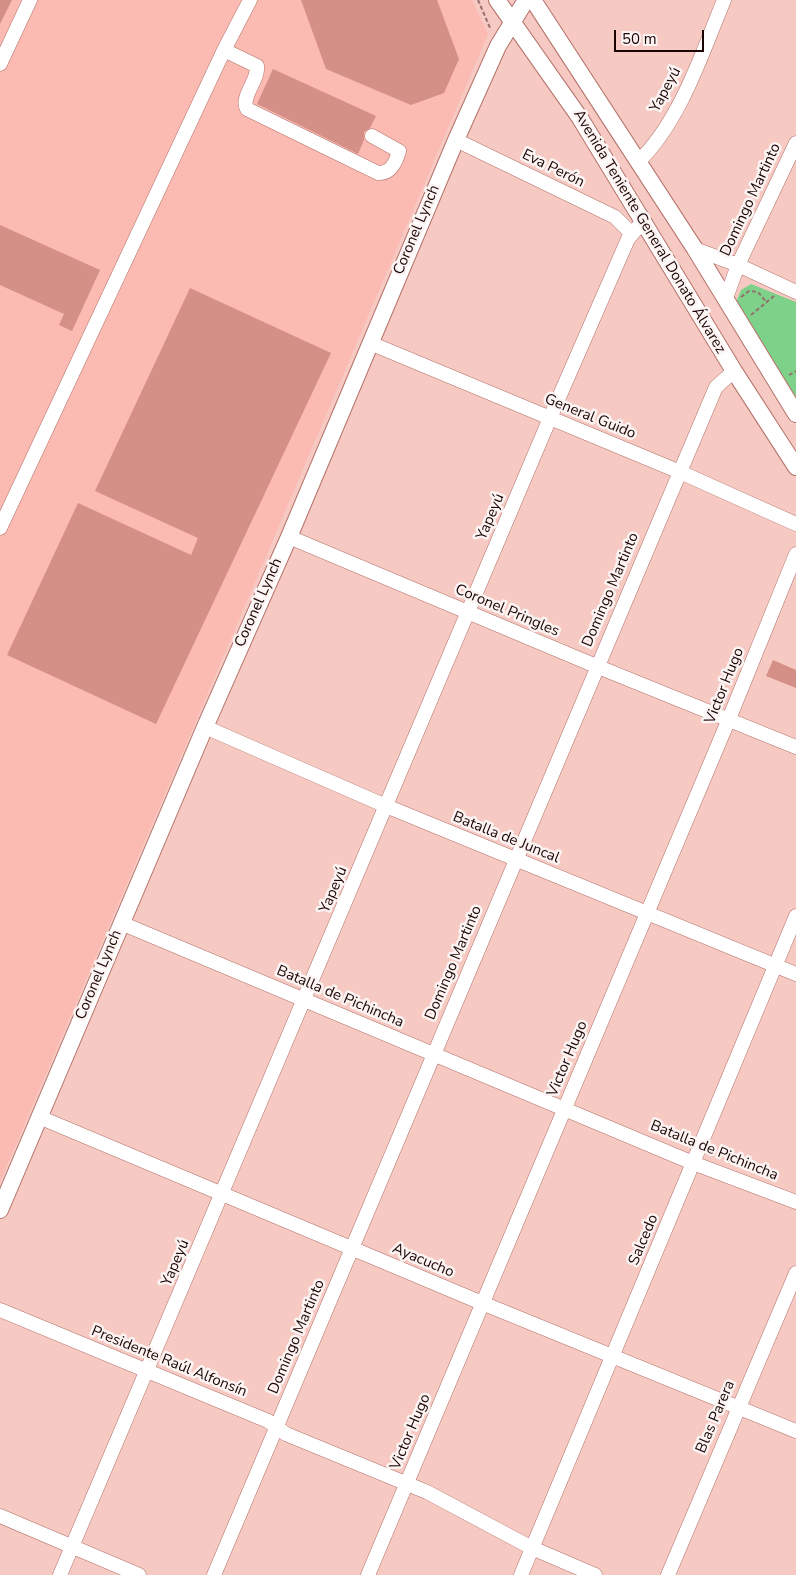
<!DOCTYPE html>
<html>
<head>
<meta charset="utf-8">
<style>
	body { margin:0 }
	#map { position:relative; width:796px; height:1575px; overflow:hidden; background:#f6c9c3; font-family:"Nunito Sans",sans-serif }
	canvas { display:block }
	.scale { position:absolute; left:614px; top:30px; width:90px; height:22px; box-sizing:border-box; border:2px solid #1b0504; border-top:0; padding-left:6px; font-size:15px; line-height:18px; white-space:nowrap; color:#1b0504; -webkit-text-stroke:4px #fcf4f3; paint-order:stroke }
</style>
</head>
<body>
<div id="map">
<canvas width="796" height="1575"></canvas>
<div class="scale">50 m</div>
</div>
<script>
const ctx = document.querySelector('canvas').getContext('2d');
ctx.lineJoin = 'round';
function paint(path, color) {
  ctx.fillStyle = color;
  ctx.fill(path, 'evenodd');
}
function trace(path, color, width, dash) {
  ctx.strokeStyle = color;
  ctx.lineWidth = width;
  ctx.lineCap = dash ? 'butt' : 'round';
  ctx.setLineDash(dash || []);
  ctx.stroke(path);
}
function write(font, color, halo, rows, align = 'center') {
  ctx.font = font + ' "Nunito Sans",sans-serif';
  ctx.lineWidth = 5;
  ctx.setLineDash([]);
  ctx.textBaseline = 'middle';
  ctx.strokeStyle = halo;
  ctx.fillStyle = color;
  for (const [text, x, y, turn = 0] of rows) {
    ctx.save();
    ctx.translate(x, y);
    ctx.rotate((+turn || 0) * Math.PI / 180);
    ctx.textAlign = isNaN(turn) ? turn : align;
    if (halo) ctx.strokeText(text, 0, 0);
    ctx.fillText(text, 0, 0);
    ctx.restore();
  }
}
const built = new Path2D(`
	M0,0H472L488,34L0,1182Z`);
const green = new Path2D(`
	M751,284L796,302V399L736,302L741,290Z`);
const building = new Path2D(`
	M0,0H12L0,24Z
	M301,0H437L459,59L444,93L411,105L326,69Z
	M273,69L376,116L370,128L364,132V140L358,154L257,104Z
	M0,225L100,270L72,331L59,325L64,314L0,285Z
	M190,288L331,353L156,724L7,655L78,503L191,555L198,538L95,491Z
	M773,660L796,670V688L766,676Z`);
const path = new Path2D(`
	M478,0L491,30
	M741,297L749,291L758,292L767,303
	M751,315L774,296
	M789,375L796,371`);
const minor = new Path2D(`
	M224,50L257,66C259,80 240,97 247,109L378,173C391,174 396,162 399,151L372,136
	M0,64L30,0
	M456,140L615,217L631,233
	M638,162C680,122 702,53 724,0
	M695,249L738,265L796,292
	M726,298L738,265L796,143
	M370,343L680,472L796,524
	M0,528L224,50L250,0
	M289,537L596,666L796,747
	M205,727L386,806L796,974
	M121,923L693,1163L796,1202
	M39,1117L482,1303L796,1431
	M0,1310L268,1421L286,1434L427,1492L532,1548L595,1575
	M0,1516L139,1575
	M60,1575L550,418L628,239L643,221
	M214,1575L680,472L716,387L734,371
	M368,1575L729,719L796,554
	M521,1575L796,916
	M668,1575L796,1273`);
const major = new Path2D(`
	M497,0L580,118L734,371L796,467
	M533,0L695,249L796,414
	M0,1210L205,727L289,537L456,140L498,46L526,0`);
const streetNames = [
	["Yapeyú",666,90,-62],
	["Eva Perón",553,169,26],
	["Domingo Martinto",751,200,-65],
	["Coronel Lynch",417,230,-67],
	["Avenida Teniente General Donato Álvarez",649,232,59],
	["General Guido",590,417,22],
	["Yapeyú",491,517,-67],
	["Domingo Martinto",611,590,-67],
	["Coronel Lynch",259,603,-66],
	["Coronel Pringles",507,611,23],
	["Victor Hugo",725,686,-68],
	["Batalla de Juncal",506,838,22],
	["Yapeyú",334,890,-67],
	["Domingo Martinto",454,963,-67],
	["Coronel Lynch",99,975,-67],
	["Batalla de Pichincha",340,997,23],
	["Victor Hugo",568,1059,-67],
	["Batalla de Pichincha",714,1151,22],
	["Salcedo",644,1240,-67],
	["Ayacucho",423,1261,23],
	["Yapeyú",176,1263,-67],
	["Domingo Martinto",297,1337,-67],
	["Presidente Raúl Alfonsín",169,1362,22],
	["Blas Parera",716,1417,-67],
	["Victor Hugo",411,1432,-67]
];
paint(built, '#fbbab2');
paint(green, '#7ed189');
paint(building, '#d48f86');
trace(minor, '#b4726a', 15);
trace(major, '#b4726a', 18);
trace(path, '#93706d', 2, [4, 2.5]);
trace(minor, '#fff', 14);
trace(major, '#fff', 16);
write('15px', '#1b0504', '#fcf4f3', streetNames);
</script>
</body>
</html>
